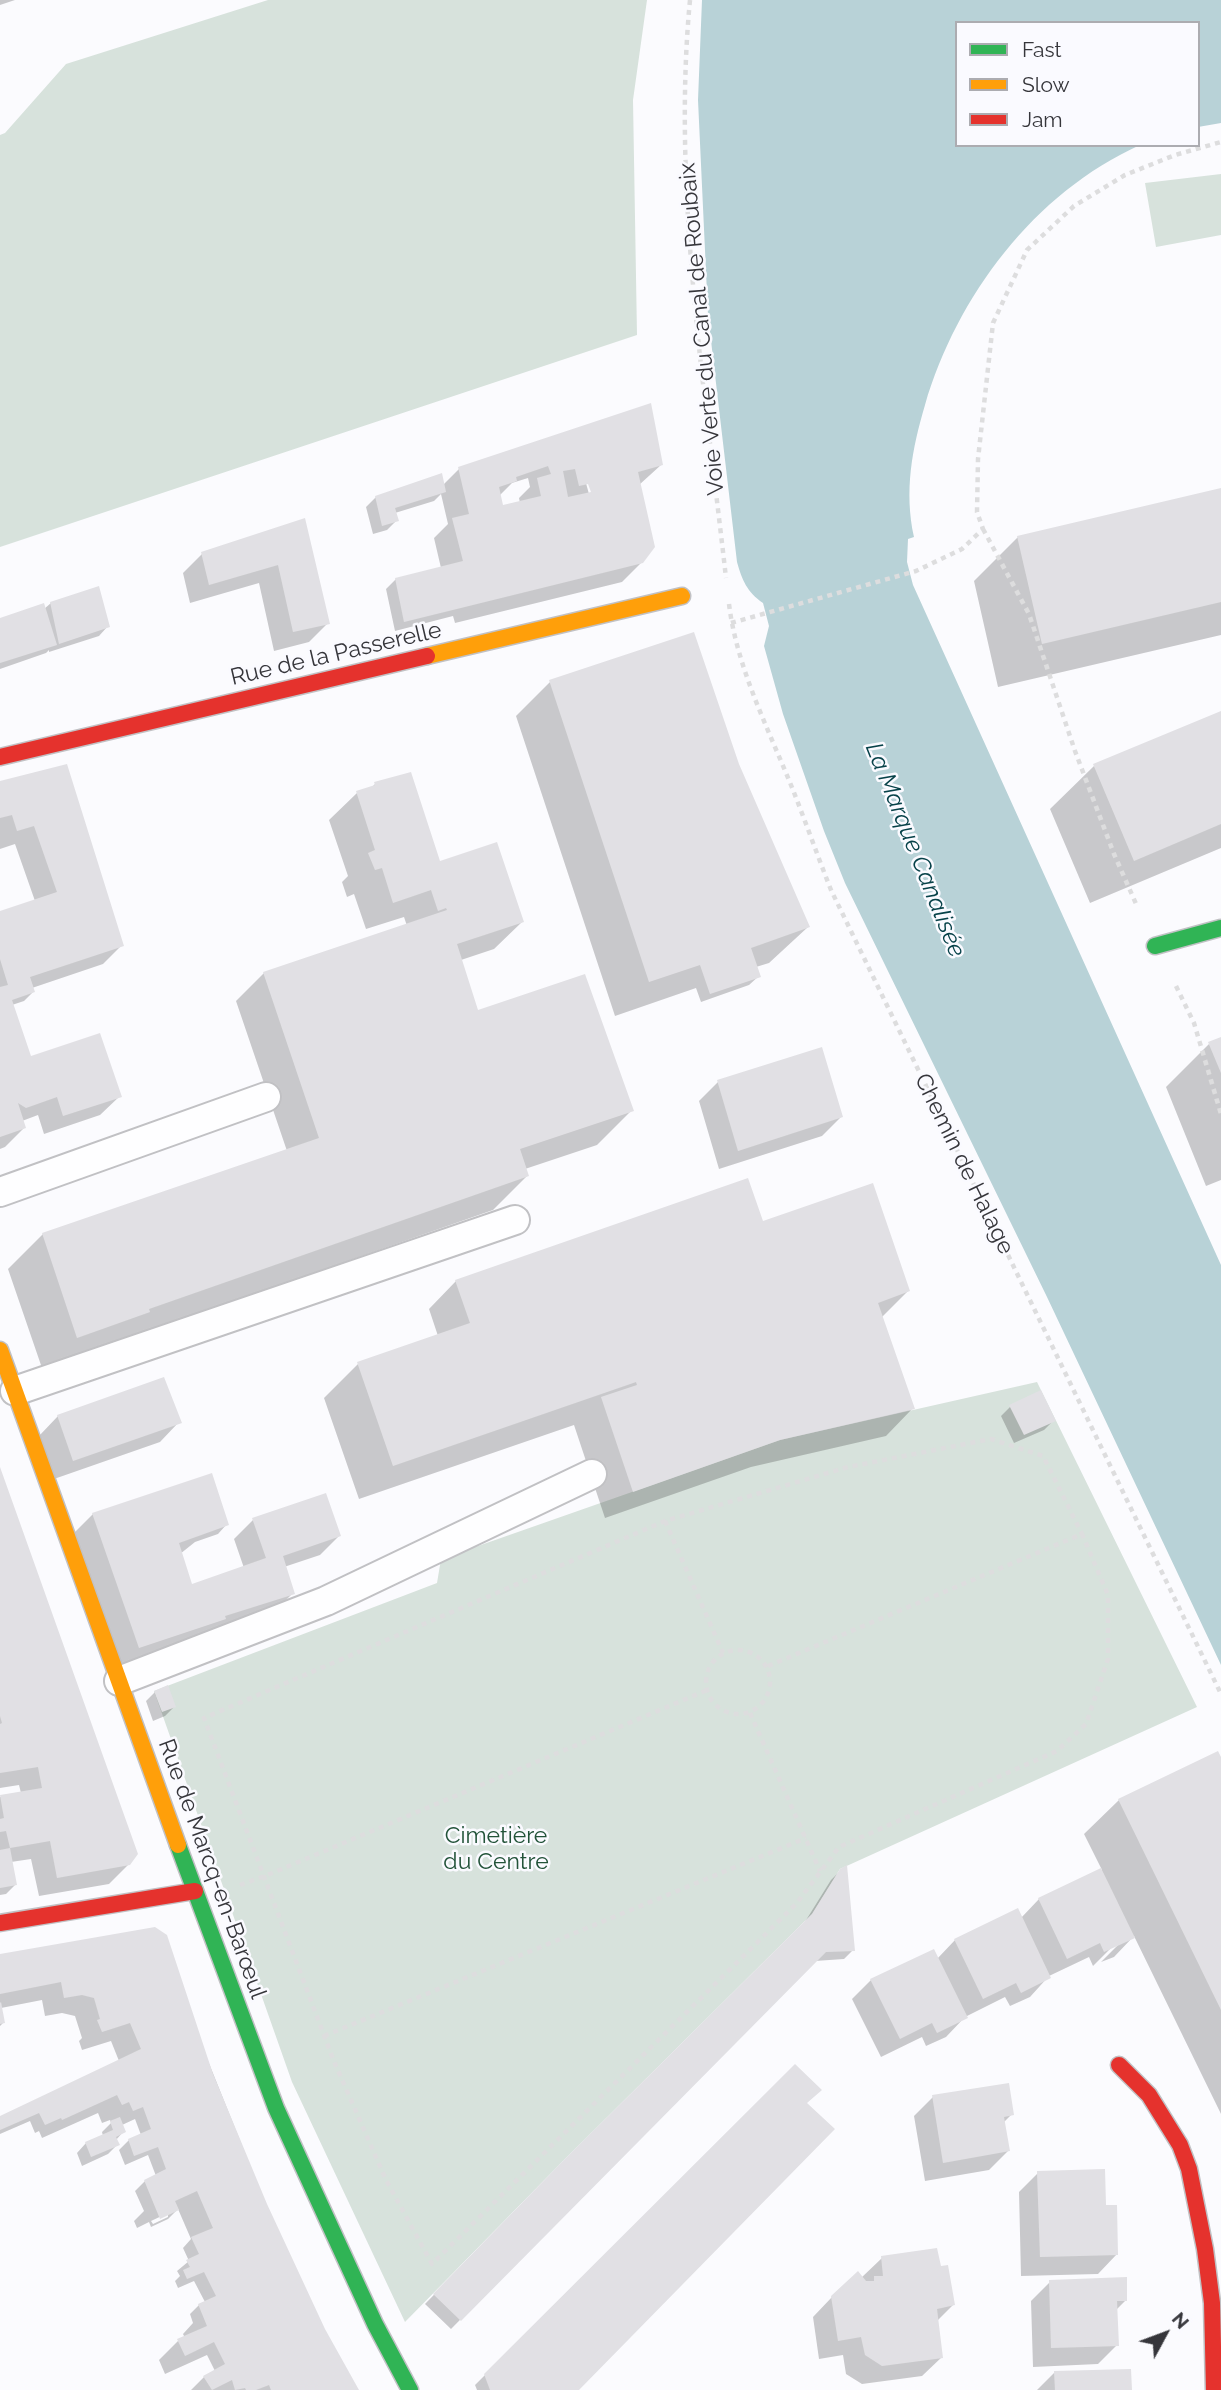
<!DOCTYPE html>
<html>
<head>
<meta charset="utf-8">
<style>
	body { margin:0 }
	#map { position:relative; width:1221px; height:2390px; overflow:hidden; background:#fbfbfe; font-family:Raleway,sans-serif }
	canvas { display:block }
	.legend { position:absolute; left:955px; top:21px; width:245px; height:126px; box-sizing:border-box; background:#fafaff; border:2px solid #acacb1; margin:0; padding:9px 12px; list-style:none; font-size:21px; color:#36363b }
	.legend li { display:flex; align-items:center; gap:14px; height:35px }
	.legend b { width:35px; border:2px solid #acacb1 }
	.north { position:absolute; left:1130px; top:2299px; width:70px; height:70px; -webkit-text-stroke:5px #fafaff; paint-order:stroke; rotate:49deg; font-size:19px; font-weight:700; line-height:28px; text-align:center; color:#36363b }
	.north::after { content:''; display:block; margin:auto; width:24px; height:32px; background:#36363b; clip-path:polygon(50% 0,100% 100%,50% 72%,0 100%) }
</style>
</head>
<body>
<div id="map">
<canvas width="1221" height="2390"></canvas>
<ul class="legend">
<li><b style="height:9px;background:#30b455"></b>Fast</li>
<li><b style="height:9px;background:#ff9f0a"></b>Slow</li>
<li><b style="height:9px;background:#e5322d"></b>Jam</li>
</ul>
<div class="north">N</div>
</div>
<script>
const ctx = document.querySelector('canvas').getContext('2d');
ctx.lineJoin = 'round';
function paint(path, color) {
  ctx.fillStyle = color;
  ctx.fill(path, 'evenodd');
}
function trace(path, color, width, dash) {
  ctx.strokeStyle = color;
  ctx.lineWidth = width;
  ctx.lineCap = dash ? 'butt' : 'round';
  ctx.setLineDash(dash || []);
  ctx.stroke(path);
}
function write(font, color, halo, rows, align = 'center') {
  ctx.font = font + ' Raleway,sans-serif';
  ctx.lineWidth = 5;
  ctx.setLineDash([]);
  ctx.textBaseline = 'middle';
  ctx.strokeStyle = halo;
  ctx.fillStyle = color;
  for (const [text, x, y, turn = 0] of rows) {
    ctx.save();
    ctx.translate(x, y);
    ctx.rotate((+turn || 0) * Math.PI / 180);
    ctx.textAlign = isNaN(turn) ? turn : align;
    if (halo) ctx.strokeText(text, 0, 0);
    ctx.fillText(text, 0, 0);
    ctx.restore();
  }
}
const green = new Path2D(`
	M268,0H647L633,100L637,335L0,547V135L5,133L66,64Z
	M1221,174V235L1156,247L1145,183Z
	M1037,1382L1197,1707L840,1869L812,1914L565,2159L405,2322L292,2082L154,1691L437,1583L441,1559L780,1440Z`);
const water = new Path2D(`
	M702,0H1221V123L1198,127V23H957V145H1140C1034,193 957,296 925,405C912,449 904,491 914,537L908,539L907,562L913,585L1221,1265V1665L1047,1297L845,883L824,831L783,714L764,646L769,626L763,603C747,592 742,580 737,562L708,315L698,100Z`);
const shadow = new Path2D(`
	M0,0H15L0,5Z
	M649,406L661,465L639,485L642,562L622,582L455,623L453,616L395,631L386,589L396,579L441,568L434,538L448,524L441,494L434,501L395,513L397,520L387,530L373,534L366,507L376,497L442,486L459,469ZM588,475L593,494H589L584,476ZM528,478L530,487L519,498L520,503L501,508L499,496L512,483Z
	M1221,490V635L998,687L974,581L1018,537Z
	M304,521L328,623L309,642L274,651L259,583L190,603L183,573L202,554Z
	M51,603L108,626L99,636L49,652V650L46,653L0,669V620L44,609Z
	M550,682L737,765L808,927L769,963L756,967L759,976L749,985L701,1002L696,988L615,1016L516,716Z
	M1221,713V848L1090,903L1050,809L1094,766Z
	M66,766L122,945L103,964L32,988L33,992L24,1001L12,1005L30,1058L120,1096L100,1115L44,1134L38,1115L22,1121L24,1128L5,1147L0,1149V913L35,901L15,844L0,849V783Z
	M375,784L439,863L522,922L494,949L461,960L478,1012L632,1110L597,1145L525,1169L527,1176L493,1210L119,1341L43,1371L8,1269L43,1234L287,1151L236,1001L264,973L407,926L404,917L366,929L354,894L347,897L342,882L348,876L329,820L357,793L371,788Z
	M1221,1039V1180L1206,1186L1166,1087L1209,1044Z
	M718,1082L841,1117L822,1136L719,1169L699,1101Z
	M456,1281L908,1291L881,1318L913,1408L886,1436L751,1467L605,1518L574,1425L359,1499L324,1398L358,1364L438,1336L429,1309Z
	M1010,1407L1054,1420L1044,1430L1014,1443L1001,1416Z
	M58,1416L179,1422L160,1442L54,1479L39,1436Z
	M0,1472L129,1864L109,1884L39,1896L31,1859L11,1862L15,1885L6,1894L0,1895V1797L21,1793L19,1785L0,1788Z
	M93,1514L227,1524L218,1534L195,1542L180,1554L191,1586L244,1568L234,1539L253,1520L339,1536L320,1555L284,1567L293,1593L274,1612L120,1666L73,1534Z
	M155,1692L174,1707L165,1716L153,1721L146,1701Z
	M1221,1761V2114L1134,1936L1114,1957L1101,1962L1118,1945L1116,1943L1093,1966L1089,1957L1049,1976L1030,1997L1010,2006L1005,1997L965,2017L946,2037L926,2046L922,2037L881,2057L852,1999L871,1980L937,1959L955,1940L1021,1918L1039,1899L1102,1870L1084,1834L1119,1800Z
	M841,1870L853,1950L844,1959L815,1961L451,2329L425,2304L556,2170L803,1925L831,1880Z
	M155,1929L266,2205L324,2330L357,2390H191L204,2377L215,2371L207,2355L165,2374L159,2360L178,2341L185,2338L183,2334L193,2323L190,2314L199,2305L205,2302L194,2281L178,2288L175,2281L180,2276L177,2271L189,2261L183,2248L191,2239L178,2209L168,2219L151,2227L149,2222L137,2228L134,2221L144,2211L135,2191L145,2181L156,2176L148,2155L125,2165L119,2150L129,2140L141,2135L135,2119L122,2125L124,2131L116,2140L118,2144L108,2154L82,2166L77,2153L86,2143L103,2136L102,2132L111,2123L110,2120L102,2123L98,2113L42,2138L39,2131L35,2133L30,2121L0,2134V2118L119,2061L111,2041L82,2050L79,2041L82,2038L75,2016L62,2013L45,2016L42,2000L1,2008L3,2023L0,2026V1956ZM168,2213V2217L153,2224L151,2221Z
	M795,2066L805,2104L577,2390H477L475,2385Z
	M933,2097L1012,2114L1003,2123L1008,2151L989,2170L925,2181L914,2116Z
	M1038,2173L1117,2254L1098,2274L1021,2276L1019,2192Z
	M882,2258L940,2268L953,2305L937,2321L942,2357L922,2376L862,2384L846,2374L843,2355L819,2359L813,2317L832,2297L861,2278Z
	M1050,2282L1126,2300L1116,2310L1117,2345L1098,2364L1033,2367L1031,2301Z
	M1055,2372L1131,2390H1037Z`);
const building = new Path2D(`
	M651,403L663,465L638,472L655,547L643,563L404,622L395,578L463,561L452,518L469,514L458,467ZM548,466L551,474L537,478L541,496L503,505L499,487L517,481L516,477ZM575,469L579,486L588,484L591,492L568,497L563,471Z
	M442,473L446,492L395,508L399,521L382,526L375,496Z
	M1221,488V602L1042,644L1017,536Z
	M305,518L330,624L293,632L278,565L209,585L201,552Z
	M99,586L110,627L59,644L50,602Z
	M44,603L57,645L0,663V618Z
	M694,632L739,764L810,927L751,948L761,977L710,994L700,965L649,982L549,680Z
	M1221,711V824L1134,861L1093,764Z
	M67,764L124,946L30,977L35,992L12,1000L31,1056L100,1033L122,1097L63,1116L57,1097L26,1108L18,1103L26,1128L0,1137V987L8,985L0,959V911L57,892L34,826L17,831L12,815L0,818V781Z
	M411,772L440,861L497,842L524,922L457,944L478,1010L585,974L634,1111L520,1149L529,1176L149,1309L150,1312L77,1338L42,1233L319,1138L263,972L447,910L446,908L438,911L431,890L393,903L382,868L375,870L368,853L375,850L356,791L375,785L374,782Z
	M1221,1037V1073L1208,1042Z
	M822,1047L843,1117L738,1151L717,1080Z
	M748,1178L763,1221L873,1183L910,1291L878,1303L915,1409L780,1440L633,1492L601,1397L637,1385L636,1382L393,1466L357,1362L470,1323L455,1280Z
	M164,1377L182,1423L73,1461L57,1415Z
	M1041,1390L1056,1421L1024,1435L1009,1405Z
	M0,1467L138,1854L130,1865L57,1878L50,1841L10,1848L6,1831L0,1832V1819L4,1818L0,1795L42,1788L38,1767L0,1773V1724L2,1723L0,1716Z
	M212,1473L229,1525L179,1543L192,1584L266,1558L252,1518L326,1493L341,1536L283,1556L295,1594L225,1616L226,1619L139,1648L92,1513Z
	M168,1685L176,1707L162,1712L154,1691Z
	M1218,1751L1221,1757V2010L1118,1799Z
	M10,1848L17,1885L0,1888V1850Z
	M847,1865L855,1951L826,1952L461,2321L433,2294L565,2159L812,1914L840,1869Z
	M1101,1868L1135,1938L1104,1952L1100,1943L1067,1959L1038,1898Z
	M1018,1908L1051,1978L1021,1993L1016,1983L983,1999L954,1939Z
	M155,1927L167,1935L213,2074L267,2204L325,2329L359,2390H271L269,2385L256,2390H246L245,2388L235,2390L232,2380L212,2390L203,2376L225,2364L214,2342L185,2356L177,2339L207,2326L198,2304L216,2296L204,2272L187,2279L183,2270L190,2267L186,2260L199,2254L191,2237L213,2228L197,2191L175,2201L179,2210L160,2219L144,2180L166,2169L158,2147L134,2156L128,2139L151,2129L143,2107L133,2111L129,2102L122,2105L117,2095L62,2120L61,2118L45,2125L39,2113L0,2130V2116L141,2049L130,2023L102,2032L97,2020L100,2019L94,1998L82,1995L64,1998L61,1982L0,1994V1954Z
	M934,1949L968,2018L937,2033L932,2023L900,2039L870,1979Z
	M1,2002L5,2023L0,2024V2003Z
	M795,2064L822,2090L807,2103L835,2129L579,2390H490L484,2374Z
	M1009,2083L1014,2115L1004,2117L1010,2151L943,2163L932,2095Z
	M120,2117L126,2132L116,2137L120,2145L91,2157L85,2142L113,2130L110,2121Z
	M1105,2169L1106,2205H1117L1118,2255L1040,2257L1037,2171Z
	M937,2248L941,2266L948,2265L955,2305L937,2309L943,2358L882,2366L865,2355L861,2337L838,2341L831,2296L858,2271L866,2281H874V2276H883L881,2256Z
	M1127,2277V2301H1117L1119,2346L1051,2348L1049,2280Z
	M1131,2369L1132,2390H1055L1054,2371Z`);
const path = new Path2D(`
	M690,0C672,188 705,390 726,578
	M983,529L1029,614L1075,751L1114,854L1137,906
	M729,604C737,669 769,730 793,790C806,823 818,857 831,890L1221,1694
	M731,623L916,571L962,549L983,529L977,512L978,459L993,323L1027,250L1074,206L1125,175L1175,155L1221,142
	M1176,986L1194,1023L1221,1114
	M665,1521L723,1653
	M706 1682a32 32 0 1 1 64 0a32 32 0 1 1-64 0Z
	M768,1666L1082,1534L1108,1595V1659L1086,1724L1057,1751L839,1847L796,1904L432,2264L386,2180L333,2059L204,1718L665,1521L848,1467L991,1439L1043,1456L1082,1534
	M750,1713L820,1871
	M240,1885L265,1876L705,1691
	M324,2036L806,1838`);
const lane = new Path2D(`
	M0,1192L266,1097
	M15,1391L515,1220
	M119,1681L326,1601L592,1474`);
const fast = new Path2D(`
	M1155,946L1221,928
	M178,1845L276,2108L375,2324L410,2390`);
const slow = new Path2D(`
	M427,656L682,596
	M0,1350L178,1845`);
const jam = new Path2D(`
	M0,757L427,656
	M0,1923L195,1891
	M1119,2065L1149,2095L1180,2145L1189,2169L1205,2249L1212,2303L1214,2390`);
const streetNames = [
	["Voie Verte du Canal de Roubaix",702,329,-95],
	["Rue de la Passerelle",336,654,-13],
	["Chemin de Halage",964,1164,64],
	["Rue de Marcq-en-Barœul",212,1869,70]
];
const parkNames = [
	["Cimetière",496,1836],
	["du Centre",496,1862]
];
const waterNames = [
	["La Marque Canalisée",915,850,68]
];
paint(green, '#d7e2dc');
paint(water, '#b8d2d7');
paint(shadow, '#0003');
paint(building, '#e1e0e4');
trace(lane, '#c1c1c4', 32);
trace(fast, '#c1c1c4', 19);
trace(slow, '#c1c1c4', 19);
trace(jam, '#c1c1c4', 19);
trace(path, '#ddddde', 4.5, [5, 5]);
trace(lane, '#fefeff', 28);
trace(fast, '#30b455', 16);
trace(slow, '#ff9f0a', 16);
trace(jam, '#e5322d', 16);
write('23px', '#36363b', '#fafaff', streetNames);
write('23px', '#225339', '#fafaff', parkNames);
write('italic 24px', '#074249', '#fafaff', waterNames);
</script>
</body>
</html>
